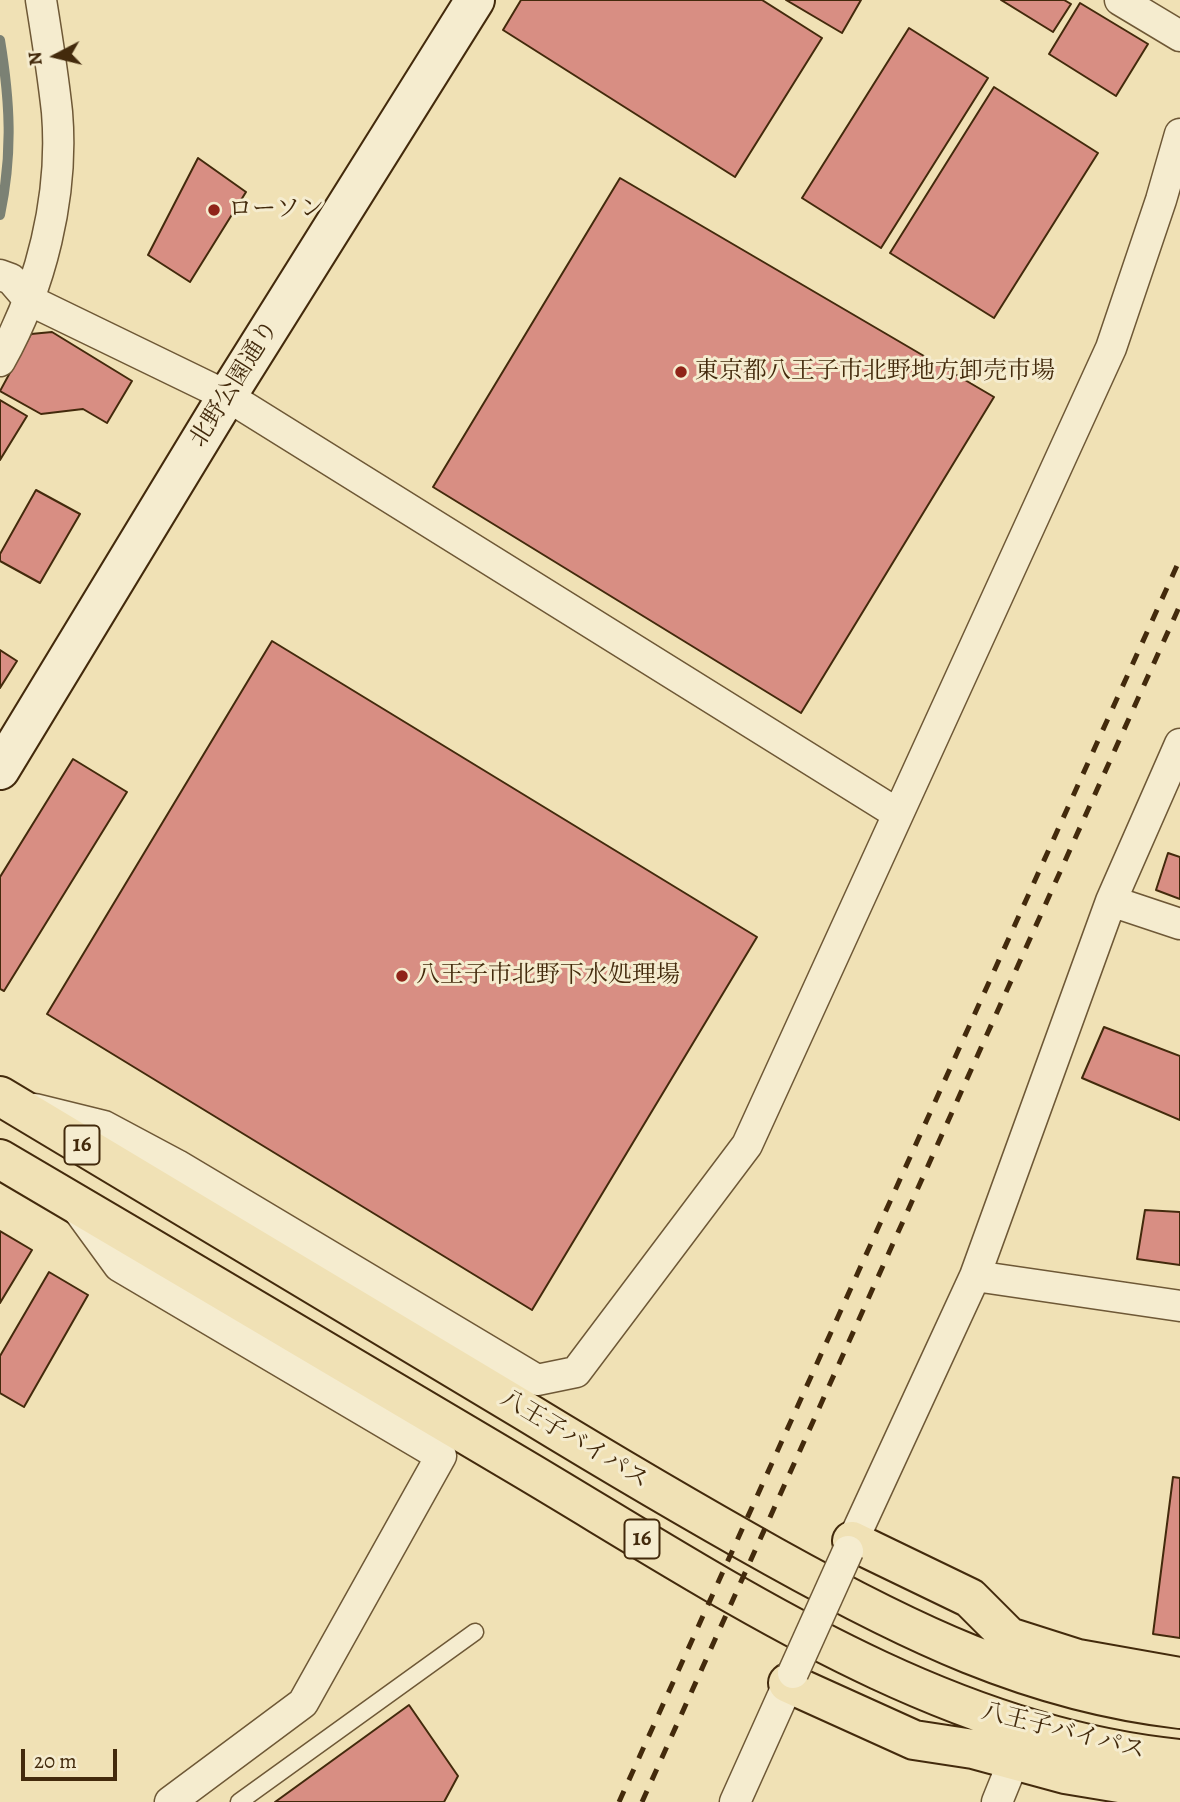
<!DOCTYPE html>
<html>
<head>
<meta charset="utf-8">
<style>
	body { margin:0 }
	#map { position:relative; width:1180px; height:1802px; overflow:hidden; background:#f0e1b5; font-family:Alegreya,serif }
	canvas { display:block }
	.north { position:absolute; left:21px; top:21px; width:70px; height:70px; -webkit-text-stroke:5px #f5eccf; paint-order:stroke; rotate:263deg; font-size:19px; font-weight:700; line-height:28px; text-align:center; color:#432a0c }
	.north::after { content:''; display:block; margin:auto; width:24px; height:32px; background:#432a0c; clip-path:polygon(50% 0,100% 100%,50% 72%,0 100%) }
	.scale { position:absolute; left:21px; top:1749px; width:96px; height:32px; box-sizing:border-box; border:4px solid #432a0c; border-top:0; padding-left:9px; font-size:21px; line-height:24px; white-space:nowrap; color:#432a0c; -webkit-text-stroke:5px #f5eccf; paint-order:stroke }
</style>
</head>
<body>
<div id="map">
<canvas width="1180" height="1802"></canvas>
<div class="north">N</div>
<div class="scale">20 m</div>
</div>
<script>
const ctx = document.querySelector('canvas').getContext('2d');
ctx.lineJoin = 'round';
function trace(path, color, width, dash) {
  ctx.strokeStyle = color;
  ctx.lineWidth = width;
  ctx.lineCap = dash ? 'butt' : 'round';
  ctx.setLineDash(dash || []);
  ctx.stroke(path);
}
function paint(path, color) {
  ctx.fillStyle = color;
  ctx.fill(path, 'evenodd');
}
function write(font, color, halo, rows, align = 'center') {
  ctx.font = font + ' Alegreya,"Noto Serif JP",serif';
  ctx.lineWidth = 6;
  ctx.setLineDash([]);
  ctx.textBaseline = 'middle';
  ctx.strokeStyle = halo;
  ctx.fillStyle = color;
  for (const [text, x, y, turn = 0] of rows) {
    ctx.save();
    ctx.translate(x, y);
    ctx.rotate((+turn || 0) * Math.PI / 180);
    ctx.textAlign = isNaN(turn) ? turn : align;
    if (halo) ctx.strokeText(text, 0, 0);
    ctx.fillText(text, 0, 0);
    ctx.restore();
  }
}
const stream = new Path2D(`
	M0,40C10,101 13,153 0,215`);
const building = new Path2D(`
	M521,0H762L822,38L735,177L503,30Z
	M786,0H861L842,33Z
	M1001,0H1064L1071,4L1053,32Z
	M1080,3L1148,44L1116,96L1049,54Z
	M909,28L988,78L881,248L802,198Z
	M994,87L1098,153L994,318L890,253Z
	M198,158L246,192L190,282L148,255Z
	M620,178L994,397L801,713L433,487Z
	M52,332L132,381L107,423L83,409L41,414L0,391L31,334Z
	M0,400L27,416L0,460Z
	M36,490L80,514L40,583L0,561V554Z
	M272,641L757,937L532,1310L47,1014Z
	M0,650L17,661L0,688Z
	M73,759L127,792L4,991L0,989V877Z
	M1168,853L1180,857V899L1156,890Z
	M1104,1027L1180,1056V1120L1082,1078Z
	M1145,1210L1180,1212V1265L1137,1259Z
	M0,1231L32,1250L0,1303Z
	M49,1272L88,1295L24,1407L0,1393V1356Z
	M1173,1477L1180,1478V1638L1153,1634Z
	M409,1705L458,1776L444,1802H275Z`);
const lane = new Path2D(`
	M239,1802L475,1632`);
const street = new Path2D(`
	M1120,0L1180,36
	M0,275L11,279L29,300L227,396L898,814
	M0,361C41,288 64,196 57,112C53,75 47,37 41,0
	M1111,901L1180,924
	M35,1109L104,1126L177,1165L537,1380L576,1372L747,1145L1111,348L1161,200L1180,134
	M76,1207L119,1266L441,1456L303,1703L170,1802
	M975,1276L1180,1306
	M848,1551L975,1276L1111,901L1180,744
	M735,1802L793,1673
	M997,1802L1014,1760`);
const secondary = new Path2D(`
	M0,770L227,396L475,0`);
const highway = new Path2D(`
	M0,1096C175,1201 350,1306 525,1411C607,1461 690,1510 774,1557C905,1630 1029,1692 1180,1709
	M0,1159C175,1262 350,1366 524,1469C726,1589 940,1736 1180,1759
	M852,1541L970,1598L1009,1637L1078,1659L1180,1677
	M788,1683L914,1740L973,1749L1065,1774L1180,1793`);
const rail = new Path2D(`
	M619,1802L1180,559
	M642,1802L1180,605`);
const streetBridge = new Path2D(`
	M793,1673L848,1551`);
const markers = [
	[214,210,7,"#8f2418"],
	[681,372,7,"#8f2418"],
	[402,976,7,"#8f2418"]
];
const shields = [
	[82,1145,35],
	[642,1539,35]
];
const shieldNames = [
	["16",82,1145],
	["16",642,1539]
];
const poiNames = [
	["ローソン",228,210],
	["東京都八王子市北野地方卸売市場",695,372],
	["八王子市北野下水処理場",416,976]
];
const streetNames = [
	["北野公園通り",235,384,-58],
	["八王子バイパス",574,1440,31],
	["八王子バイパス",1063,1732,14]
];
trace(stream, '#7b8174', 10);
paint(building, '#d88e83');
trace(building, '#432a0c', 2);
trace(lane, '#6e5836', 19);
trace(street, '#6e5836', 33);
trace(secondary, '#432a0c', 42);
trace(highway, '#432a0c', 42);
trace(lane, '#f5eccf', 16);
trace(street, '#f5eccf', 30);
trace(secondary, '#f5eccf', 38);
trace(highway, '#f0e1b5', 38);
trace(rail, '#432a0c', 5, [12, 12]);
trace(streetBridge, '#6e5836', 33, []);
trace(streetBridge, '#f5eccf', 30);
for (const [x, y, r, color] of markers) {
  const dot = new Path2D();
  dot.arc(x, y, r, 0, 2 * Math.PI);
  ctx.fillStyle = color;
  ctx.fill(dot);
  trace(dot, '#f5eccf', 2.5);
}
for (const [x, y, w] of shields) {
  const box = new Path2D();
  box.roundRect(x - w / 2, y - 19.5, w, 39, 5);
  ctx.fillStyle = '#f5eccf';
  ctx.fill(box);
  trace(box, '#432a0c', 2);
}
write('bold 23px', '#432a0c', null, shieldNames);
write('24px', '#432a0c', '#f5eccf', poiNames, 'left');
write('24px', '#432a0c', '#f5eccf', streetNames);
</script>
</body>
</html>
